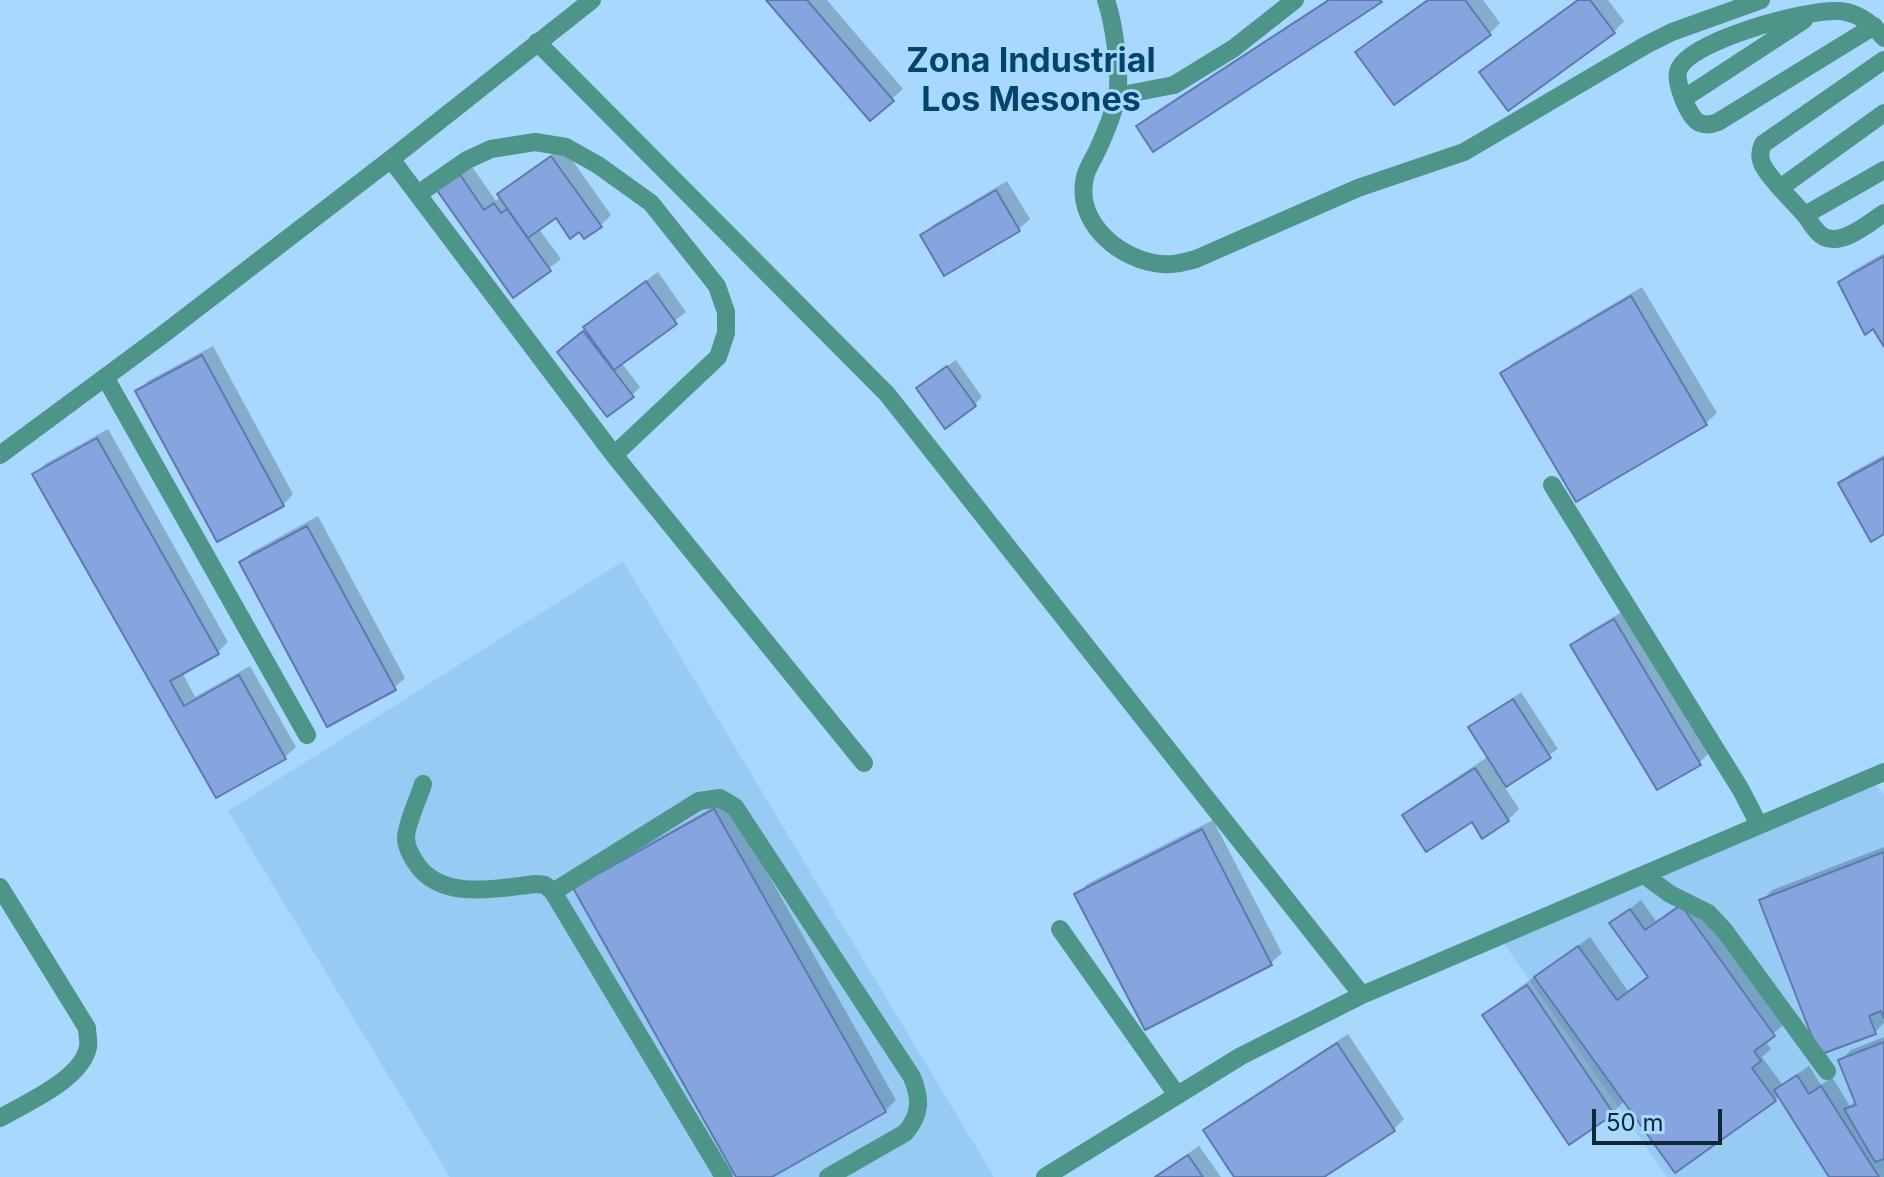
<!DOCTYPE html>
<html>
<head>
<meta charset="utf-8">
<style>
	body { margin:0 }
	#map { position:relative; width:1884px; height:1177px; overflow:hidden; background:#a8d8fe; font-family:Inter,sans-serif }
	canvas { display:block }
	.scale { position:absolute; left:1592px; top:1109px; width:130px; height:36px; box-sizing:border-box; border:4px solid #0f283a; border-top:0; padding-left:10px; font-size:24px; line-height:28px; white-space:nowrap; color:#0f283a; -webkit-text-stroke:6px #a8d8fe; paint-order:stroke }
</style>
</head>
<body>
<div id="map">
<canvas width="1884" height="1177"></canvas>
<div class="scale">50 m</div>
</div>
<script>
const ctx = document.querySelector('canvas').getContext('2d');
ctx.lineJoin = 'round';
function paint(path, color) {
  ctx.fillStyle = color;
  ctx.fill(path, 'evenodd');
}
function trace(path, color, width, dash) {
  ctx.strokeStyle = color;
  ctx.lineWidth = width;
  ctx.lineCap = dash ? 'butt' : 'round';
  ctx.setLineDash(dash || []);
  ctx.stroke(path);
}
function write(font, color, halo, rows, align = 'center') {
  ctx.font = font + ' Inter,sans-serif';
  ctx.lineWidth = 6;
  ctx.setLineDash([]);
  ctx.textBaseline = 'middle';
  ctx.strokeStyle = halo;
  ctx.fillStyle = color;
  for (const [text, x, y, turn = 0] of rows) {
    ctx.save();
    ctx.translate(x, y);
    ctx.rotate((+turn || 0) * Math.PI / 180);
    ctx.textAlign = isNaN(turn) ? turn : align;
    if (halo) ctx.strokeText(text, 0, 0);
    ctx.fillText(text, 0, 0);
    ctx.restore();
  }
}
const built = new Path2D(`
	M623,561L994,1177H450L228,811Z
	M1873,780L1884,795V1177H1667L1502,941Z`);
const shadow = new Path2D(`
	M768,0H827L903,89L870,118Z
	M1327,0H1381L1153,149L1139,127L1149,116Z
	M1427,0H1483L1500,23L1490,33L1358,52Z
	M1577,0H1608L1624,21L1614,32L1482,73Z
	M563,147L611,215L600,226L579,229L556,216L538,228L561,259L514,295L439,189L470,164L496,201L510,184Z
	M1007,181L1030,219L1019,229L945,274L922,236L933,225Z
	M1884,253V344L1841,283L1851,272Z
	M658,272L686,312L621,362L640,387L632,395L567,344L587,329L585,327L596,317Z
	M1642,287L1717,413L1706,423L1577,499L1502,373L1513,363Z
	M213,346L293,494L283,505L138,392L148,381Z
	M956,360L982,397L975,404L926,381Z
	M108,429L228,642L218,652L182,672L195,697L250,666L296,747L285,757L216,796L35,474L45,464Z
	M1884,455V532L1840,484L1851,473Z
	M318,516L405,678L394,688L241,562L252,552Z
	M1625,610L1710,752L1699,763L1573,645L1583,635Z
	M1521,692L1558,749L1504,786L1519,809L1508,820L1483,836L1472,820L1404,815L1415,805L1489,756L1471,727Z
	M726,800L896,1100L885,1111L768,1177H739L586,878Z
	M1213,820L1282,953L1271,963L1077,895L1087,884Z
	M1884,847V1023L1875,1032L1762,901L1772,890Z
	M1692,896L1784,1024L1765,1041L1771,1049L1762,1057L1782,1084L1809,1066L1821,1085L1832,1077L1850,1106L1856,1100L1841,1060L1851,1050L1884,1037V1177H1832L1780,1095L1775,1100H1625L1613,1113L1484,1015L1495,1005L1590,937L1628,991L1649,976L1612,924L1641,900L1656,921Z
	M1348,1034L1404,1119L1394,1129L1320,1177H1236L1206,1130L1216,1120Z
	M1199,1146L1221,1177H1153Z`);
const building = new Path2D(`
	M766,0H807L894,101L870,121Z
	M1329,0H1380L1382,2L1153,152L1136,126Z
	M1428,0H1465L1491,35L1394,105L1355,52Z
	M1578,0H1590L1615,33L1508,111L1479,72Z
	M551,156L602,227L584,239L579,232L570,239L556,218L528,238L497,194Z
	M459,173L484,210L494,203L501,213L507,209L551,271L513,298L436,189Z
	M996,190L1020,231L944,276L920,235Z
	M1884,256V347L1873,329L1865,335L1838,282Z
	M646,281L677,324L614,370L583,327Z
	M1631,296L1707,425L1576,502L1500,373Z
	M583,331L634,397L607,417L557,352Z
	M202,355L284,506L217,542L135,391Z
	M947,366L976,406L945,429L916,388Z
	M97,438L219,654L170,681L184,706L239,675L286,759L216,798L32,474Z
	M1884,458V534L1871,542L1838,483Z
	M307,526L396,690L327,727L239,562Z
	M1614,619L1701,765L1657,790L1570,645Z
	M1513,699L1551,758L1506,787L1468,727Z
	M1475,768L1509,821L1482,839L1472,822L1426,852L1402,815Z
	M714,809L886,1112L772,1177H736L573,888Z
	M1202,829L1272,965L1145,1030L1074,894Z
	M1884,852V1018L1881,1011L1869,1016L1876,1034L1819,1055L1759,900Z
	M1681,905L1775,1036L1754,1051L1761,1061L1752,1068L1776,1101L1675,1173L1534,977L1578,946L1617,1000L1648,977L1609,923L1630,909L1645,930Z
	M1527,985L1614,1114L1569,1145L1482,1015Z
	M1884,1042V1159L1875,1162L1844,1109L1856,1105L1838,1060Z
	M1337,1043L1395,1131L1324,1177H1234L1203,1130Z
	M1797,1075L1809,1094L1821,1086L1879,1177H1829L1774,1090Z
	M1188,1155L1203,1177H1155Z`);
const minor = new Path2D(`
	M1106,0C1114,23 1121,74 1117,97C1113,114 1105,134 1098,149C1094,158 1087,168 1085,177C1075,220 1115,256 1154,263C1169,266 1182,263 1196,259L1358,188L1464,152L1646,45L1672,32L1761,0
	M1874,26L1718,122C1712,124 1706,126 1700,123C1689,119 1673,80 1679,69C1692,40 1807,9 1838,11C1858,12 1872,23 1884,38
	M537,42L887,394L1362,995
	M1117,96L1174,85L1234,48L1295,0
	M1683,99L1804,20
	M391,159L614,455L864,763
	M1884,170L1805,215C1810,221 1814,230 1821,235C1839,249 1869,223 1884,213
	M1780,188C1769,174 1754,162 1763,144L1884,60
	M418,194L467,160L491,149L535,142L566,147L598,165L651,203L717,286L726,312V333L718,357L614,455
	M1805,215L1780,188L1884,113
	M105,377L307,735
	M0,455L165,333L391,159L592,0
	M1552,485L1741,790L1759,825
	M423,784C419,798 406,824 406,838C406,847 413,859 418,866C444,901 499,888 536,884L545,885L553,892L724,1177
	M1644,875L1670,894L1708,913L1724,930L1827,1071
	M0,887L87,1028C87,1033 89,1041 88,1047C82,1079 26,1103 0,1118
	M553,892L699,801L720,798L735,807L912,1077C921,1099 921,1115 905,1133L828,1177
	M1060,929L1177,1095
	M1045,1177L1241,1056L1362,995L1884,772`);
const districtNames = [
	["Zona Industrial",1031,62],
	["Los Mesones",1031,101]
];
paint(built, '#97cbf4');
paint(shadow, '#0003');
paint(building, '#86a4de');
trace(building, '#5d79b0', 2);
trace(minor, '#4d9489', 18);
write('bold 34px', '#01456d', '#a8d8fe', districtNames);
</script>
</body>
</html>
